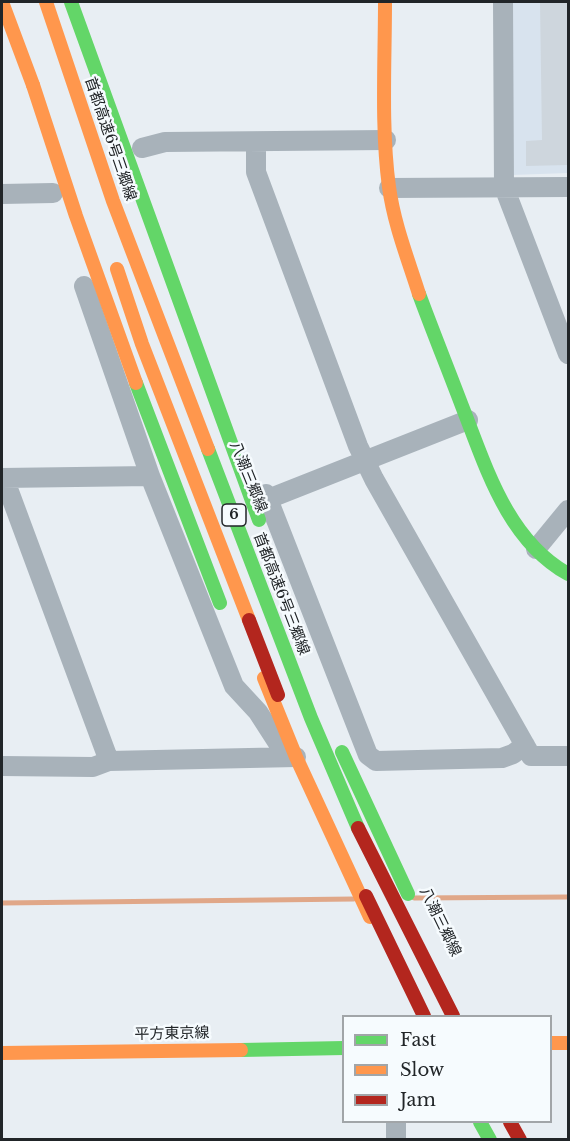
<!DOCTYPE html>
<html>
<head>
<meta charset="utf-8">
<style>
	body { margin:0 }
	#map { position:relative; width:570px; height:1141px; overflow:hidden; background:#e8eef3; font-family:"Libre Baskerville",serif }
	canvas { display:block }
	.frame { position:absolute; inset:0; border:3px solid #212528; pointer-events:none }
	.legend { position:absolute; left:342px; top:1015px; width:210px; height:108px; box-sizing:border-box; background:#f6fbfe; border:2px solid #a1a5a8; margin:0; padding:8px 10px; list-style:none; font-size:18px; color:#212528 }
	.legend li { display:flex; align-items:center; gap:12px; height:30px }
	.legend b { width:30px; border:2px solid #a1a5a8 }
</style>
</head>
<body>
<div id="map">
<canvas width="570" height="1141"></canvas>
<div class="frame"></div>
<ul class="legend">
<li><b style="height:8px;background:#63d668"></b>Fast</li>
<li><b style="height:8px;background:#ff974d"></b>Slow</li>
<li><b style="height:8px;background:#b3261e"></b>Jam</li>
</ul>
</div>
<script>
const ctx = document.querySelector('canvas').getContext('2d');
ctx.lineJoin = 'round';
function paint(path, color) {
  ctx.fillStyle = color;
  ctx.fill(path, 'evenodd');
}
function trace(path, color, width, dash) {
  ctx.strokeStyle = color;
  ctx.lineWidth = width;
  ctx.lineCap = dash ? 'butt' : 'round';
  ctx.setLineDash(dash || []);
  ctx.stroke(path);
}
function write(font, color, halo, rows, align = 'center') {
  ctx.font = font + ' "Libre Baskerville","Noto Sans JP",serif';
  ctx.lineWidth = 5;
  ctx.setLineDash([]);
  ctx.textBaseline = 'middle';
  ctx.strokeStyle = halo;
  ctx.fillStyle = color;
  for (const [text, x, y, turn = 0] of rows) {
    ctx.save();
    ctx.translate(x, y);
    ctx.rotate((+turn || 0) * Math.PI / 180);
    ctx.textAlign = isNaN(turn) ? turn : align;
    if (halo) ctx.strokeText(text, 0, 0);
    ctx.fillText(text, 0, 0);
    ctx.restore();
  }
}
const built = new Path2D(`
	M512,2H568V173L512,175Z`);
const stream = new Path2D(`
	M414,898L568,897
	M2,903L354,899`);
const building = new Path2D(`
	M540,2H568V165L526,166V141L542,140Z`);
const street = new Path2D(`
	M503,2L504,187L568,354
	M256,142V172L358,446L374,479L531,756H568
	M142,148L165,142L386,140
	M389,188L568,187
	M2,194L53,193
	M84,286L150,476L234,686L258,712L287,757
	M2,478L150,476
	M4,478L109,761
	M266,494L368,755L376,761L502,758L513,754L525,745
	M268,499L468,420
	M536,549L568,510
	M2,766L93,767L109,761L296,757
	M396,1122V1140`);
const fast = new Path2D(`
	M419,294C433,332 448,369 462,406C486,467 507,540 568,574
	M208,449L311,718L358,828
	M342,752L408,894
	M241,1050L344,1048
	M480,1122L490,1140`);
const slow = new Path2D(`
	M2,2L33,85
	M46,2L113,201L208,449
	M385,2C385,62 381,128 389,187C394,224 408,259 419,294
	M117,269L142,344L249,620
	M264,678L296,757L370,917
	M550,1043H568
	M2,1053L241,1050`);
const jam = new Path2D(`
	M249,620L278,695
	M358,828L453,1016
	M366,896L424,1016
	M510,1122L520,1140`);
const fastBridge = new Path2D(`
	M71,2L259,520
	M136,383L220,603`);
const slowBridge = new Path2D(`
	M33,85L76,216L136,383`);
const shields = [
	[234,515,24]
];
const shieldNames = [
	["6",234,515]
];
const streetNames = [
	["首都高速6号三郷線",110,139,71],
	["八潮三郷線",248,477,68],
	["首都高速6号三郷線",281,594,69],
	["八潮三郷線",440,922,64],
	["平方東京線",172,1034,-1]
];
paint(built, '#d8e3ee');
trace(stream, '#e0a788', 5);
paint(building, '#ced6dd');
trace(street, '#a8b2ba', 20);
trace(fast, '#63d668', 14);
trace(slow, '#ff974d', 14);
trace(jam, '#b3261e', 14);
trace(fastBridge, '#63d668', 14);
trace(slowBridge, '#ff974d', 14);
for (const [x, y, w] of shields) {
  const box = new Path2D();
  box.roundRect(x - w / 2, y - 11, w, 22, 4.5);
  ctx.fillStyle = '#f6fbfe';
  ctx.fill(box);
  trace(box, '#212528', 1.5);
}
write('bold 14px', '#212528', null, shieldNames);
write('15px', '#212528', '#f6fbfe', streetNames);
</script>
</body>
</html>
